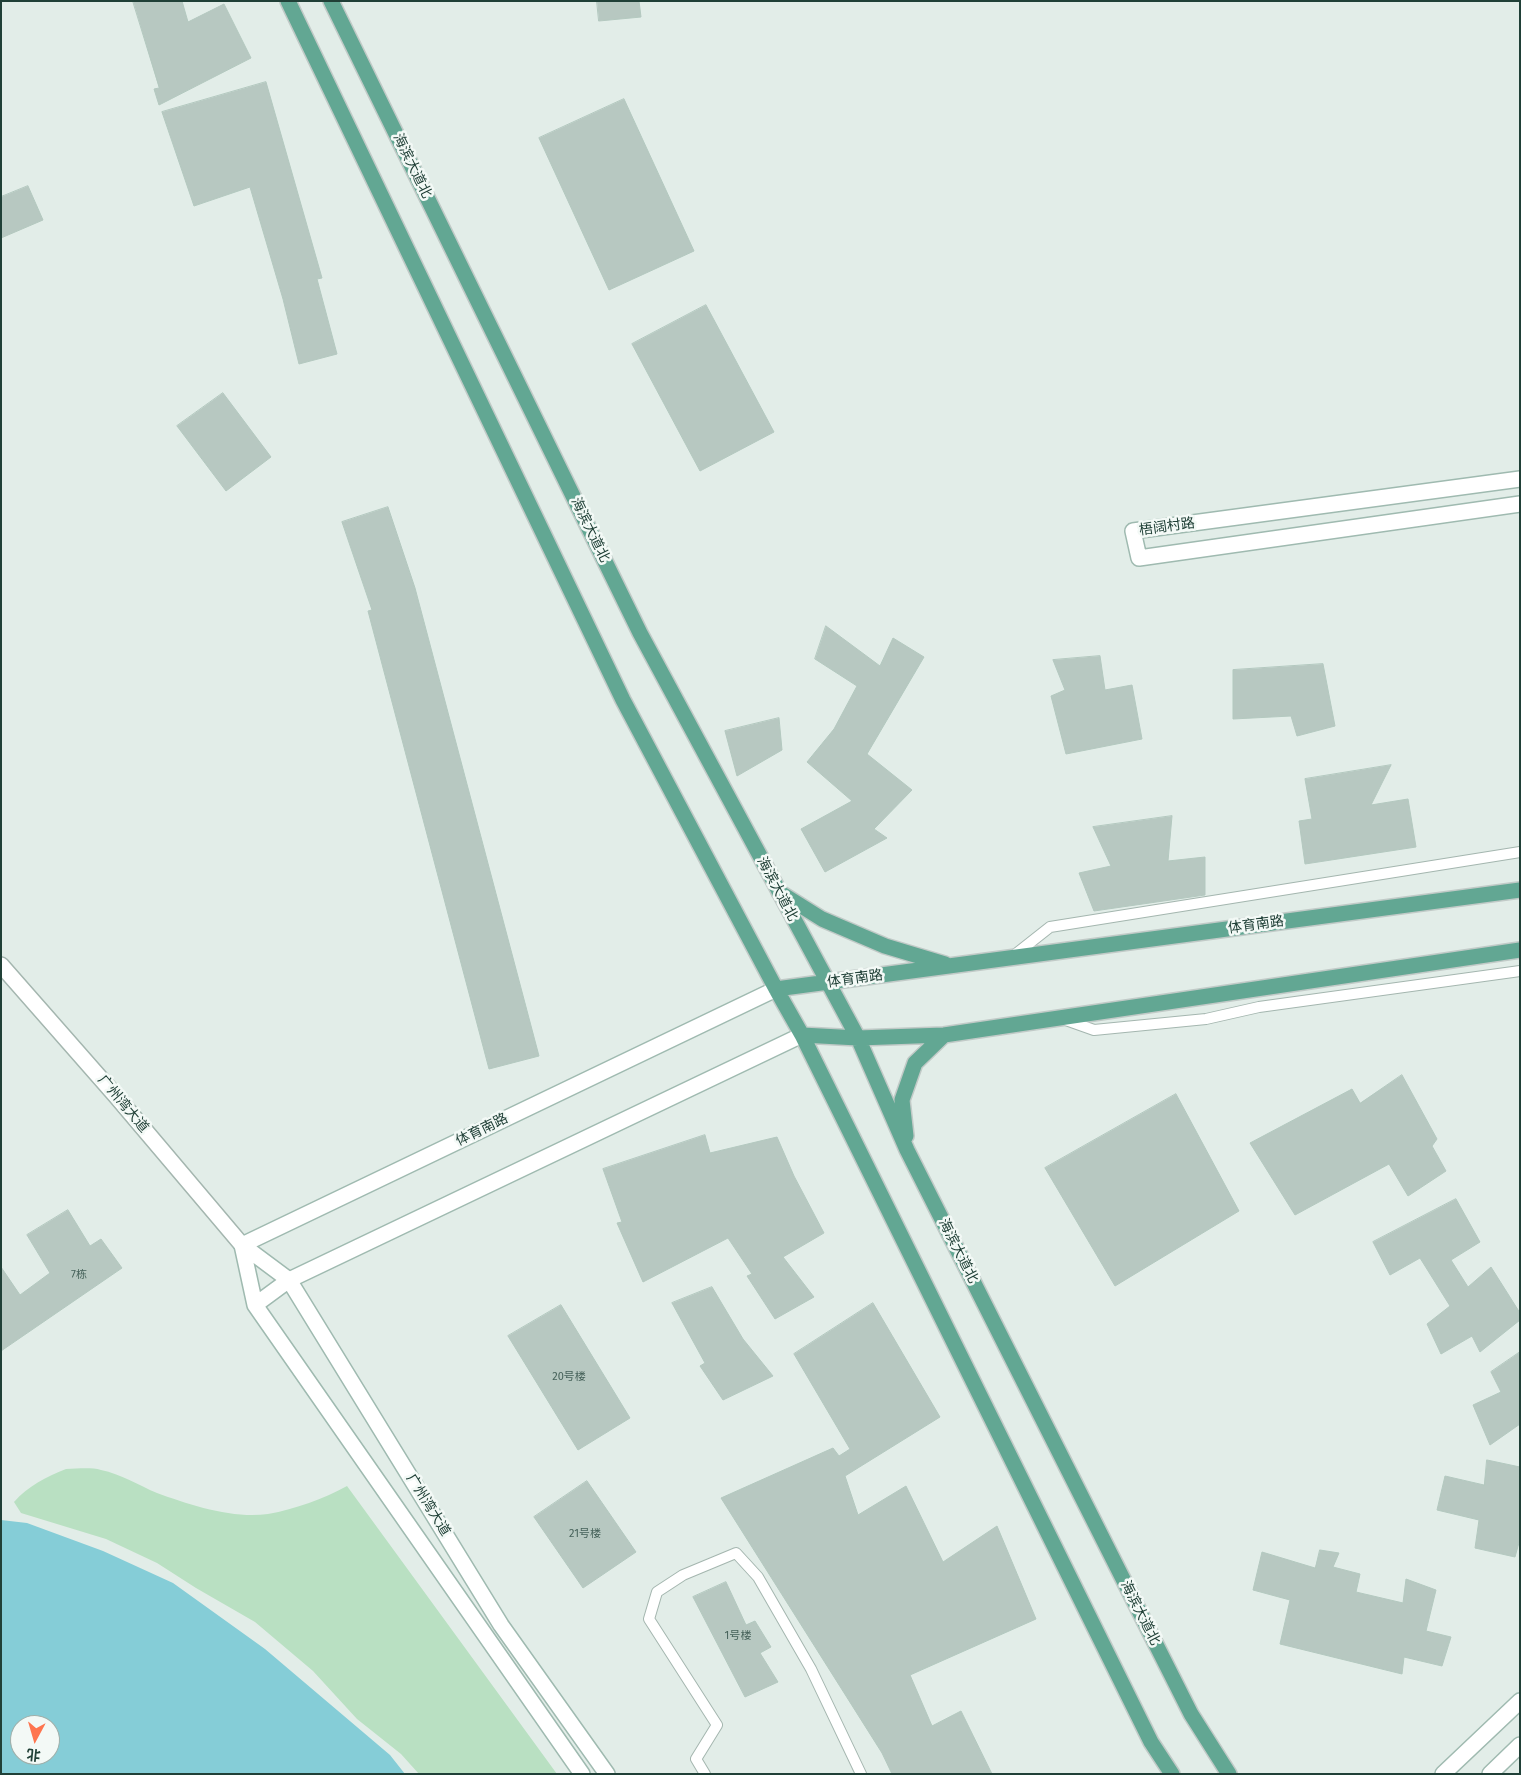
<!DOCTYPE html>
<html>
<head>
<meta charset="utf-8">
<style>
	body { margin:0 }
	#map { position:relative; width:1521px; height:1775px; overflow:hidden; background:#e2ede8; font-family:"Fira Sans","Noto Sans SC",sans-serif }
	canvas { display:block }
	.frame { position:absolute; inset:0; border:2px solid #204037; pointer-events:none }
	.north { position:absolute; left:10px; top:1715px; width:50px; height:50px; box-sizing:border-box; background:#f3f9f6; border:1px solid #9fafaa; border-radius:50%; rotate:186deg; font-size:14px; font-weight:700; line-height:20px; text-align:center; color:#204037 }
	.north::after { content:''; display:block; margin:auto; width:18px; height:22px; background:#fe754f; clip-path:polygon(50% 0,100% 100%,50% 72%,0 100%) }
</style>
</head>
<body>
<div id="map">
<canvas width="1521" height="1775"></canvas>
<div class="frame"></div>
<div class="north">北</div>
</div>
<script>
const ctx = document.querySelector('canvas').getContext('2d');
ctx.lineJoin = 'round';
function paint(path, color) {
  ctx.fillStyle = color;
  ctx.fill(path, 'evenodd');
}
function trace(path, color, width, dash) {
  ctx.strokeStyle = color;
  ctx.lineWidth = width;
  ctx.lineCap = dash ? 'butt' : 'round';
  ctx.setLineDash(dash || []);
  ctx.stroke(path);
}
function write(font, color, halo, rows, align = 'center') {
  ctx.font = font + ' "Fira Sans","Noto Sans SC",sans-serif';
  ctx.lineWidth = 5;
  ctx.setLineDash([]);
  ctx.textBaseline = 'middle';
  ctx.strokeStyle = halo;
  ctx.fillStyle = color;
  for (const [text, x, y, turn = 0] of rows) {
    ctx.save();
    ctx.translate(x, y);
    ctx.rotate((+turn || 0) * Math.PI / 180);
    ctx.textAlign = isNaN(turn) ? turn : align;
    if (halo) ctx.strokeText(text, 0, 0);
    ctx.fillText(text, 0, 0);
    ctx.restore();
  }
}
const green = new Path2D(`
	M66,1469C77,1469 90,1467 101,1470C121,1474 138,1485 157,1493C190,1505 233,1519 268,1514C296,1509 323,1499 347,1486L557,1774H419L401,1754L357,1719L313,1671L255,1622L196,1588L157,1563L106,1539L21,1513L14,1502C28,1486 46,1477 66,1469Z`);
const water = new Path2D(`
	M1,1520L27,1523L103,1551L173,1583L265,1649L390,1755L405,1774H1ZM20,1725H50V1755H20Z`);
const building = new Path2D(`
	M133,1H182L188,22L224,4L251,58L159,105L154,89L159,88Z
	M597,1H639L641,17L599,21Z
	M266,82L322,278L317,279L337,354L299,364L283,299L250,187L194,206L162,112Z
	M624,99L694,251L609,290L539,138Z
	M28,186L43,220L1,238V197Z
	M706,305L774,432L700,471L632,344Z
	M223,393L271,457L226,491L177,426Z
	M388,507L415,588L539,1056L489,1069L368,611L372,610L342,522Z
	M826,626L880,666L893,638L924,657L867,754L912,790L874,829L887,838L825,872L801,829L852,801L807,762L834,729L857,686L815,659Z
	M1100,656L1105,690L1132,685L1142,739L1066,754L1051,696L1065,690L1053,660Z
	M1323,664L1335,726L1297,736L1291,716L1233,719V670Z
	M779,718L782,750L737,776L725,731Z
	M1391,765L1371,805L1408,799L1416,847L1305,864L1299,821L1312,819L1305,779Z
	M1172,816L1168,861L1205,857V895L1094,911L1079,873L1111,866L1093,827Z
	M1402,1075L1437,1139L1432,1146L1446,1171L1408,1196L1389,1164L1295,1215L1250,1143L1352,1089L1360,1103Z
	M1176,1094L1239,1211L1115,1286L1045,1168Z
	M705,1135L710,1153L777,1137L794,1176L824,1233L783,1257L814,1297L775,1319L747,1276L752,1274L728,1238L643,1282L617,1223L622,1222L603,1169Z
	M1456,1199L1480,1242L1451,1260L1468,1287L1491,1267L1520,1313V1320L1480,1352L1472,1336L1441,1354L1427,1324L1450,1306L1420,1258L1390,1275L1373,1242Z
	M68,1210L90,1246L101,1239L122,1268L1,1351V1267L20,1295L50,1273L27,1235Z
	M712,1287L743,1339L773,1376L723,1400L700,1366L705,1363L672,1303Z
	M873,1303L940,1417L845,1476L858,1515L906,1486L943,1562L997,1526L1036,1619L910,1675L932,1726L961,1711L992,1774H892L882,1753L721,1498L833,1448L839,1456L850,1449L794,1354Z
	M561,1305L630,1418L578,1450L508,1336Z
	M1520,1352V1424L1490,1445L1473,1405L1501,1392L1491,1372Z
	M1487,1460L1520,1467V1539L1515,1557L1475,1548L1479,1520L1437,1510L1445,1476L1484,1485Z
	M587,1481L636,1552L583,1588L534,1517Z
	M1320,1550L1339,1553L1333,1567L1360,1574L1356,1592L1403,1603L1406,1579L1436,1590L1426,1631L1451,1637L1442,1666L1404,1657L1402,1674L1280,1644L1290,1600L1253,1590L1262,1552L1315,1568Z
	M726,1582L746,1625L755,1621L771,1647L760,1653L778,1682L745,1697L693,1597Z`);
const lane = new Path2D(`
	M1012,957L1050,927L1520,852
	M1063,1019L1094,1030L1206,1019L1259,1007L1520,971
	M705,1774L696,1759L717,1725L649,1619L657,1592L683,1575L736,1553L758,1577L811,1669L861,1774`);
const street = new Path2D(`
	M1,965L116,1096L242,1245`);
const secondary = new Path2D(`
	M1520,479L1133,531L1139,558L1520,504
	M242,1245L289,1280L501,1625L607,1774
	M242,1245L255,1305L582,1774
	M242,1245L776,989
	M255,1305L289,1280L802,1035
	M1443,1774L1520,1701
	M1490,1774L1520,1745`);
const primary = new Path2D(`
	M288,1L623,700L776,989L802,1035L1151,1742L1172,1774
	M331,1L640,633L858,1038L907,1150L1191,1714L1229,1774
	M779,892L822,919L885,946L945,964
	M776,989L1520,890
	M802,1035L858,1038L944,1035L1520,950
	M906,1136L902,1100L915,1063L944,1035`);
const numberNames = [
	["7栋",79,1275],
	["20号楼",569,1377],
	["21号楼",585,1534],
	["1号楼",738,1636]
];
const streetNames = [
	["海滨大道北",412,166,64],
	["梧阔村路",1167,527,-8],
	["海滨大道北",590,530,64],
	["海滨大道北",777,889,62],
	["体育南路",1256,925,-8],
	["体育南路",855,979,-8],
	["广州湾大道",123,1104,50],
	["体育南路",482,1130,-26],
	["海滨大道北",958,1251,63],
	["广州湾大道",428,1505,58],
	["海滨大道北",1140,1613,63]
];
paint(green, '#b9e0c2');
paint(water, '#85cdd7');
paint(building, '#b7c8c1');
trace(building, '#b3c8bf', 1);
trace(lane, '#a4b6af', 12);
trace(street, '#a4b6af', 18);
trace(secondary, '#9fbab0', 18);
trace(primary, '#c1cac7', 18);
trace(lane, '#fff', 10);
trace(street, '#fff', 15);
trace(secondary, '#fff', 15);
trace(primary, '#62a793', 15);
write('11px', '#46625a', null, numberNames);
write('14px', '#204037', '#f3f9f6', streetNames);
</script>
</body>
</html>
